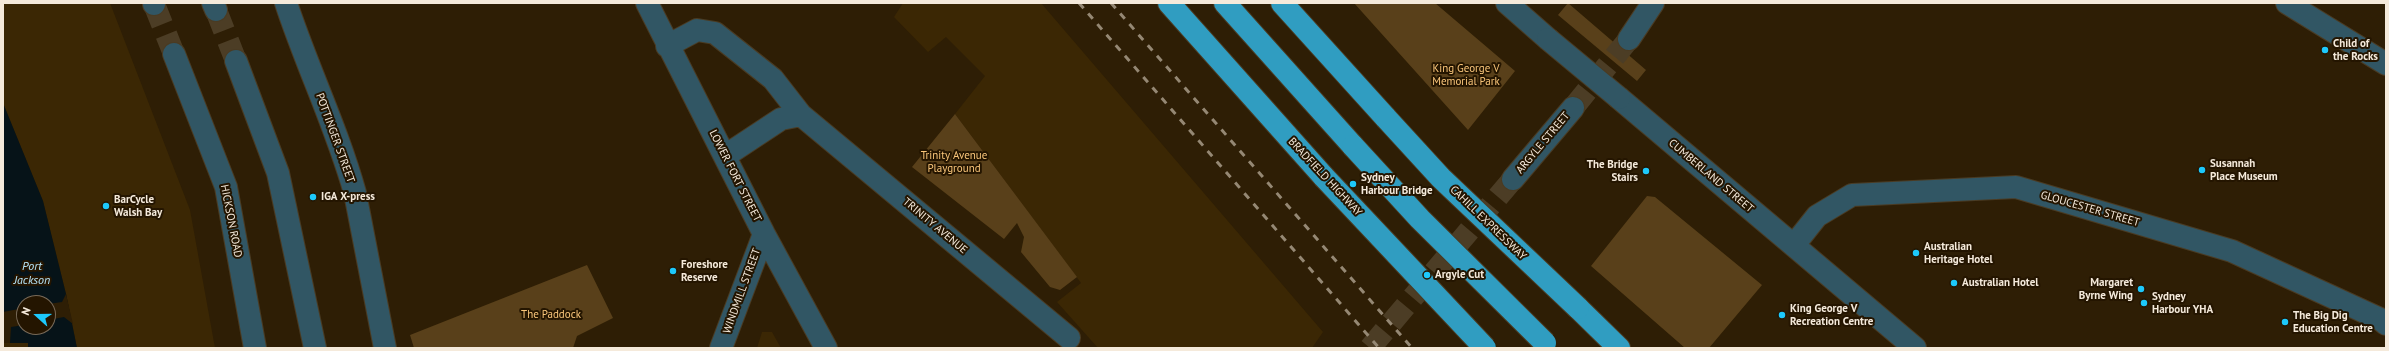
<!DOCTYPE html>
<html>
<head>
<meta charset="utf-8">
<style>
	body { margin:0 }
	#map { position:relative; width:2389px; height:351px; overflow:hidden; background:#2e1e05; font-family:"PT Sans",sans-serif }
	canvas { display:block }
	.frame { position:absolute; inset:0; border:4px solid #f5eadb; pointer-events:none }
	.north { position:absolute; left:16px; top:295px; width:40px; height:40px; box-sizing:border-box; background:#241500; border:1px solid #786a58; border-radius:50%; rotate:291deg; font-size:11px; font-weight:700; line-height:16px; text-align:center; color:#f5eadb }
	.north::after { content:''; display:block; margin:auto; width:14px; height:18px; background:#1dc9fc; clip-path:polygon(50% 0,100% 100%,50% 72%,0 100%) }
</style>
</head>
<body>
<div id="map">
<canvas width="2389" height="351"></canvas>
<div class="frame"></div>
<div class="north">N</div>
</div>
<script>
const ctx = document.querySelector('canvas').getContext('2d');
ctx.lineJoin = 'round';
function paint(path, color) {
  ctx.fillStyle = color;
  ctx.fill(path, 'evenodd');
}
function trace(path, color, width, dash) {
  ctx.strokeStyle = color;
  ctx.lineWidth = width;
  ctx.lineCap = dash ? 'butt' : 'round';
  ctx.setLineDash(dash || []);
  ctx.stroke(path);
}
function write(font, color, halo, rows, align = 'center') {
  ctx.font = font + ' "PT Sans",sans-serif';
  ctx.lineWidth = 4;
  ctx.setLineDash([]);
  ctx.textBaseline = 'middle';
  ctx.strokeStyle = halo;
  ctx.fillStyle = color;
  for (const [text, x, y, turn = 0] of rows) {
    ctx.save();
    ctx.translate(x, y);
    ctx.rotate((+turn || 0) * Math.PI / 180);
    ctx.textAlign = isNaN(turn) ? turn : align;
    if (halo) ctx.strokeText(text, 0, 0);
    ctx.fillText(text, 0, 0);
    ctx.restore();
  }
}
const built = new Path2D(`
	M3,3H110L190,210L215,348H77L66,294L43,201L3,103Z
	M903,3H1041L1323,332L1312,348H1098L1057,302L1081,283L955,114L985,76L946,37L928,52L894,17Z
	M762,332H772L781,348H757Z
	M3,343H28V348H3Z`);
const green = new Path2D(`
	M1354,3H1435L1515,71L1468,130Z
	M1568,3L1646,70L1637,81L1558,15Z
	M955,114L1077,277L1060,290L1050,287L1021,252L1024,237L1017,223L1004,239L912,167Z
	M1647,196L1655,197L1762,285L1709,348H1685L1591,266Z
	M587,265L613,318L577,336L573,348H414L410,335Z`);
const water = new Path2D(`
	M3,103L43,201L66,294L77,348H28V343H3ZM24,303H48V327H24Z`);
const pier = new Path2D(`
	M66,294L73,324L64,317L48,320V304L62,302Z
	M24,308V325L11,327L10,343H3V312Z`);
const minorTunnel = new Path2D(`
	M1573,108L1629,39
	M1370,348L1513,179`);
const tertiaryTunnel = new Path2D(`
	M154,4L174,54
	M216,10L236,61`);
const minor = new Path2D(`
	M286,3C307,67 337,128 355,193L385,348
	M647,3L764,234L826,348
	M1507,3L1548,39
	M2287,3L2386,64
	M1629,39L1653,3
	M667,46L697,30L715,33L773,79L801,115L1069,338
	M1619,98L1915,348
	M725,156L781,119L801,115
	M1513,179L1573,108
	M1794,245L1817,216L1852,195L2016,187L2232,251L2380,319L2386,324
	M721,348L764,234`);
const tertiary = new Path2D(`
	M154,3V4
	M213,3L216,10
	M174,54L226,187L255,348
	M236,61L278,173L315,348`);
const motorway = new Path2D(`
	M1169,3L1324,177
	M1225,3L1353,146
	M1282,3L1386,118
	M1578,308L1619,348`);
const rail = new Path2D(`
	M1079,3L1379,348
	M1111,3L1412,348`);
const minorBridge = new Path2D(`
	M1548,39L1619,98`);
const motorwayBridge = new Path2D(`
	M1386,118L1441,178L1578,308
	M1353,146L1420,219L1545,343
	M1324,177L1485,348`);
const markers = [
	[2325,50,4,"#1dc9fc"],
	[2202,170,4,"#1dc9fc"],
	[1646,171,4,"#1dc9fc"],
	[1353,184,4,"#1dc9fc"],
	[313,197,4,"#1dc9fc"],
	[106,206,4,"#1dc9fc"],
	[1916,253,4,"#1dc9fc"],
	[673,271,4,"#1dc9fc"],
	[1427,275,4,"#1dc9fc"],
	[1954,283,4,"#1dc9fc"],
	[2141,289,4,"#1dc9fc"],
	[2144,303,4,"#1dc9fc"],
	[1782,315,4,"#1dc9fc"],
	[2285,322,4,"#1dc9fc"]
];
const poiNames = [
	["Child of",2333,44],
	["the Rocks",2333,57],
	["Susannah",2210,164],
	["Place Museum",2210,177],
	["The Bridge",1638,165,"right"],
	["Stairs",1638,178,"right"],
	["Sydney",1361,178],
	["Harbour Bridge",1361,191],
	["IGA X-press",321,197],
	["BarCycle",114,200],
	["Walsh Bay",114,213],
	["Australian",1924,247],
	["Heritage Hotel",1924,260],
	["Foreshore",681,265],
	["Reserve",681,278],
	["Argyle Cut",1435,275],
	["Australian Hotel",1962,283],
	["Margaret",2133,283,"right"],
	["Byrne Wing",2133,296,"right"],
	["Sydney",2152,297],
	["Harbour YHA",2152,310],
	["King George V",1790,309],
	["Recreation Centre",1790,322],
	["The Big Dig",2293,316],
	["Education Centre",2293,329]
];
const parkNames = [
	["King George V",1466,69],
	["Memorial Park",1466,82],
	["Trinity Avenue",954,156],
	["Playground",954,169],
	["The Paddock",551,315]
];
const streetNames = [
	["POTTINGER STREET",335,138,70],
	["ARGYLE STREET",1543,143,-50],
	["LOWER FORT STREET",735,176,63],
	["CUMBERLAND STREET",1711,176,40],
	["BRADFIELD HIGHWAY",1325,177,47],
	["GLOUCESTER STREET",2090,209,16],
	["HICKSON ROAD",231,221,79],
	["CAHILL EXPRESSWAY",1488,223,44],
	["TRINITY AVENUE",935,226,40],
	["WINDMILL STREET",742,291,-70]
];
const waterNames = [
	["Port",32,267],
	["Jackson",32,281]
];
paint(built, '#3b2704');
paint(green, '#59401a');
paint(water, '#061318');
paint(pier, '#2e1e05');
trace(minorTunnel, '#4c3d25', 22, [22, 11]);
trace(tertiaryTunnel, '#4c3d25', 22, [22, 11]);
trace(minor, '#4a3b23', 24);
trace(tertiary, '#4a3b23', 24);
trace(motorway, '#4a3b23', 24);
trace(minor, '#315664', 22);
trace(tertiary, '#315664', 22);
trace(motorway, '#309dc1', 22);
trace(rail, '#958874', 3, [7, 7]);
trace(minorBridge, '#4a3b23', 24, []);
trace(motorwayBridge, '#4a3b23', 24, []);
trace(minorBridge, '#315664', 22);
trace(motorwayBridge, '#309dc1', 22);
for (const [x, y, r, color] of markers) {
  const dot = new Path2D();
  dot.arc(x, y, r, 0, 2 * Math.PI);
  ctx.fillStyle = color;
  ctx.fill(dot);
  trace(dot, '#241500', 1.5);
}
write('bold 11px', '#f5eadb', '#241500', poiNames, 'left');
write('11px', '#fac67a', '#241500', parkNames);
write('11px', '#f5eadb', '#241500', streetNames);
write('italic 12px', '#b4e3f7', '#241500', waterNames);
</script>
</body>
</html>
